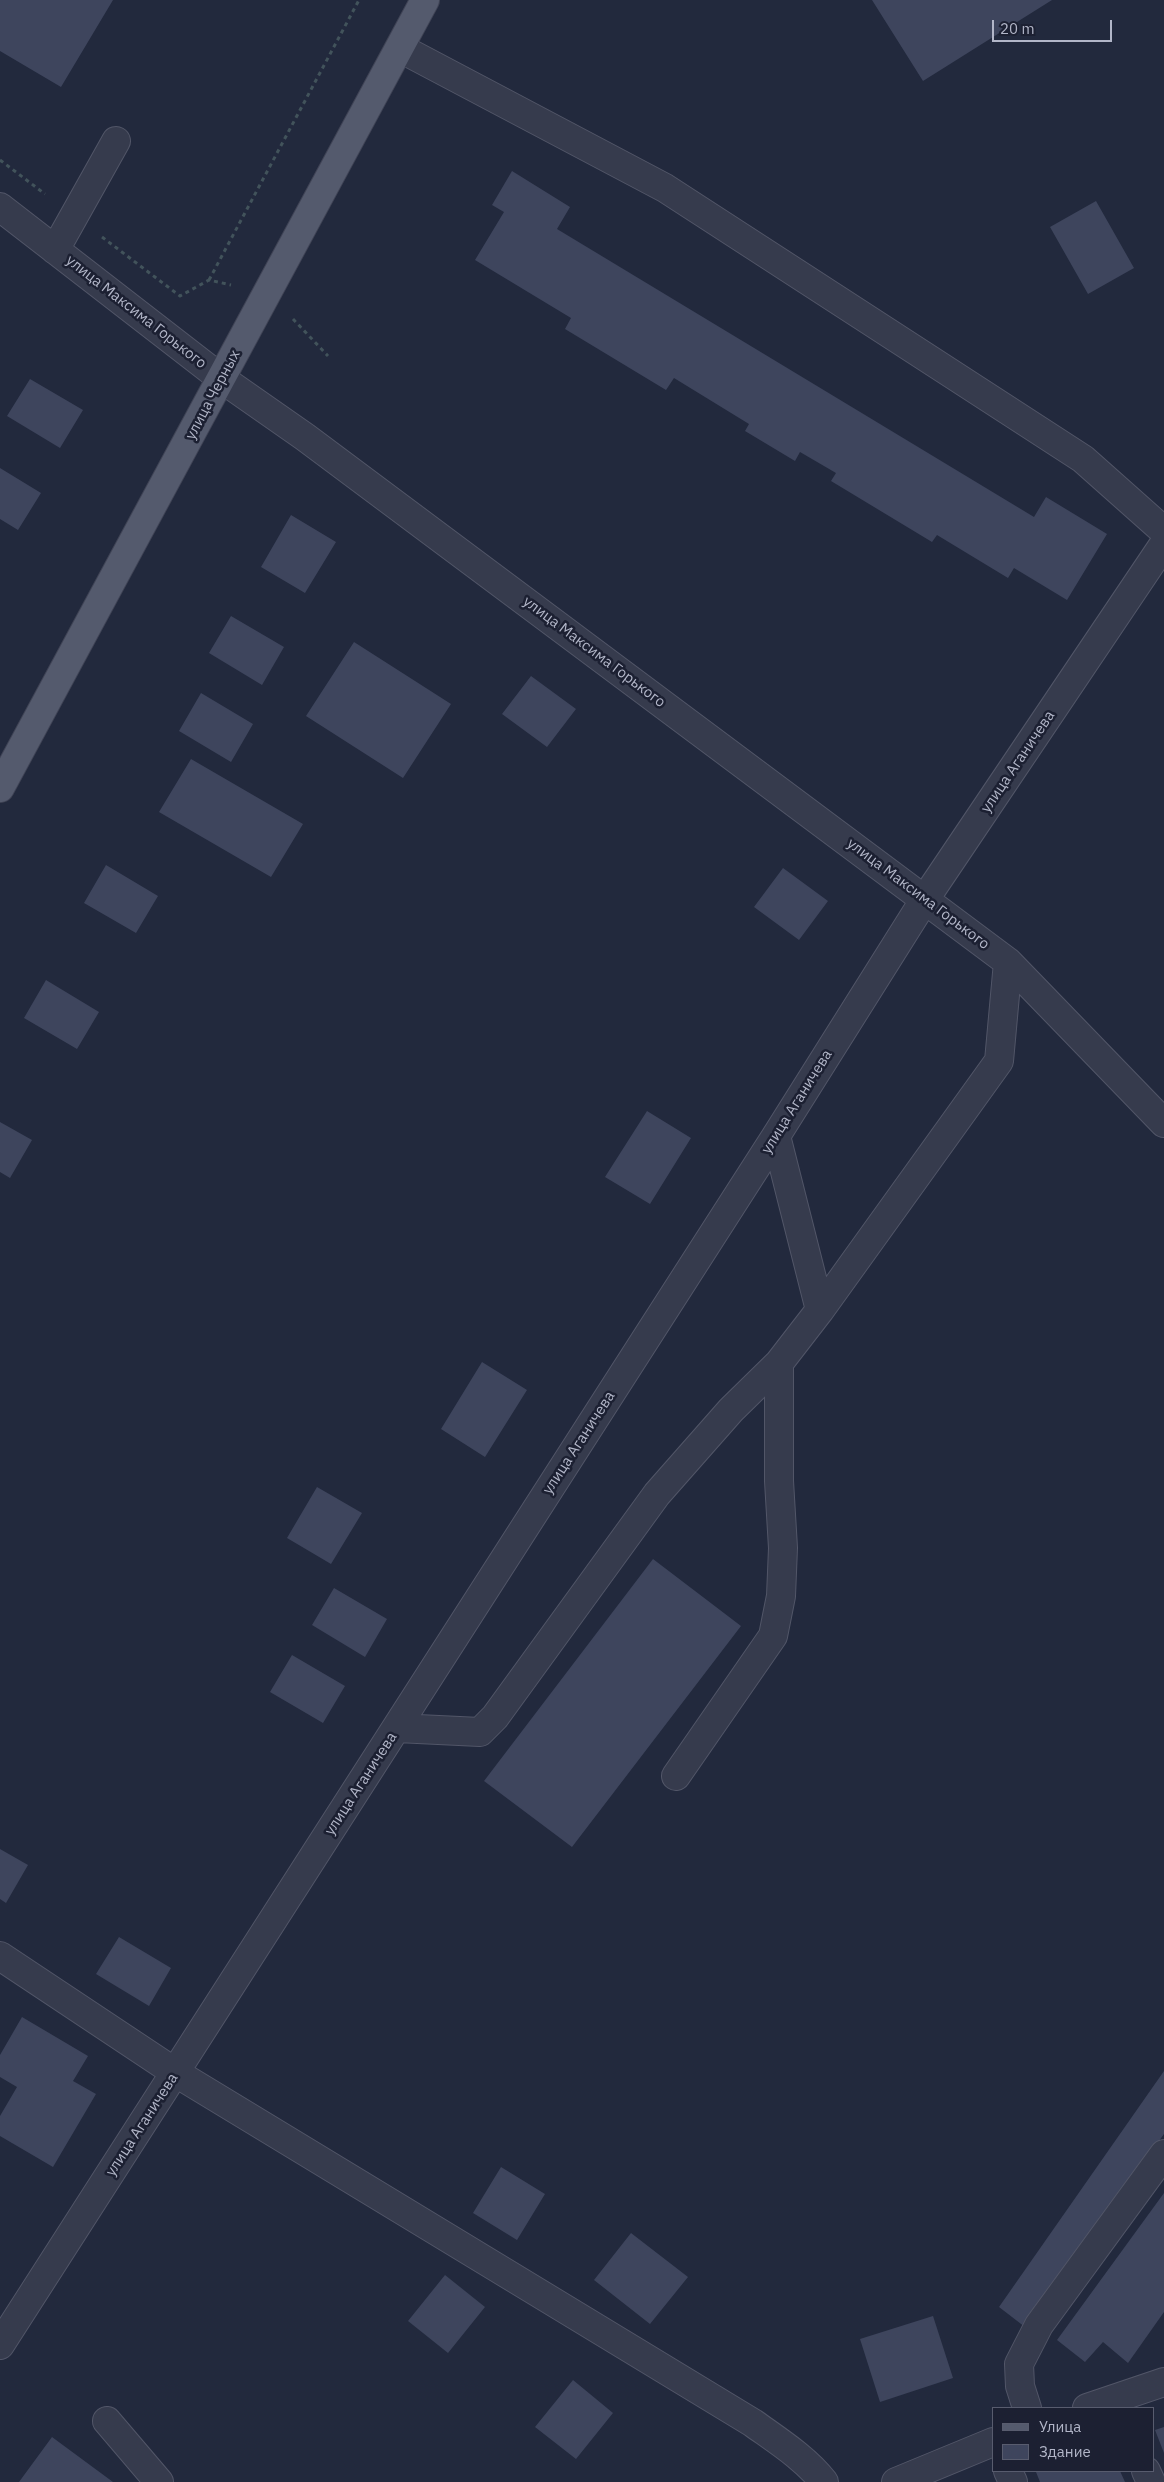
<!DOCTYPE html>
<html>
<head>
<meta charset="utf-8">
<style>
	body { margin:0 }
	#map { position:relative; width:1164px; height:2482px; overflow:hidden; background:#22293d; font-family:"IBM Plex Sans",sans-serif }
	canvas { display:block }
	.legend { position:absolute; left:992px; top:2407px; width:162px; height:65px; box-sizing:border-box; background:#1c2032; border:1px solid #585c6e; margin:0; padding:6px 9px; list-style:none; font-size:15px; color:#b2b6c8 }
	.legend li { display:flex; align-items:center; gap:10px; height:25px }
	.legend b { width:25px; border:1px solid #585c6e }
	.scale { position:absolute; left:992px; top:20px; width:120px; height:22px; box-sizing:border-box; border:2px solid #b2b6c8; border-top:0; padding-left:6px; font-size:15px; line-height:18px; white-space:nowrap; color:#b2b6c8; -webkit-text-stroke:4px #1c2032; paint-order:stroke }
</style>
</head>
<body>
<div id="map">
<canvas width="1164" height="2482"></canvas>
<ul class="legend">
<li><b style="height:6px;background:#545a6d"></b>Улица</li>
<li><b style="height:14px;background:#3e455d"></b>Здание</li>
</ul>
<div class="scale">20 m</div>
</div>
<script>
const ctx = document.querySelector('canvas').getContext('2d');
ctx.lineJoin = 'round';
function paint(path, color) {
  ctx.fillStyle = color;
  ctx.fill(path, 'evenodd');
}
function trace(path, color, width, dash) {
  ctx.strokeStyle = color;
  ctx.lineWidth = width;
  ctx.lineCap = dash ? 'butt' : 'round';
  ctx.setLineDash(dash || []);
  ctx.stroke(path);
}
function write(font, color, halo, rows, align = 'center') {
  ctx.font = font + ' "IBM Plex Sans",sans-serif';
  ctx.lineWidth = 5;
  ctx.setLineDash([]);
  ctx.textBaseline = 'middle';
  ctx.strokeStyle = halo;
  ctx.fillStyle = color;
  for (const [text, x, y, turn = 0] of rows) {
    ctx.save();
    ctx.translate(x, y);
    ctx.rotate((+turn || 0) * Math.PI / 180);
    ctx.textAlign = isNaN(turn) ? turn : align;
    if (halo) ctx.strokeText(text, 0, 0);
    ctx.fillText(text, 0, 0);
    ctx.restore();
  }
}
const building = new Path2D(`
	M0,0H113L61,87L0,51Z
	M872,0H1052L923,81Z
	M512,171L570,207L557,229L1034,517L1046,497L1107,534L1067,600L1014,568L1008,578L937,535L932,542L831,481L836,473L800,452L795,461L745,431L749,424L674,378L666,390L565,329L571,318L475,260L504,212L492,205Z
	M1096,201L1134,268L1088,294L1050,227Z
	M30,379L83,410L60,448L7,416Z
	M0,468L41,493L18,530L0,519Z
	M291,515L336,542L305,593L261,567Z
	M231,616L284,647L262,685L209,653Z
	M354,642L451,704L403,778L306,716Z
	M531,676L576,709L547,747L502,714Z
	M201,693L253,724L231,762L179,731Z
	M191,759L303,824L271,877L159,812Z
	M106,865L158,896L136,933L84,903Z
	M783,868L828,901L799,940L754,907Z
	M46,980L99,1012L77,1049L24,1018Z
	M647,1111L691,1138L650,1204L605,1177Z
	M0,1122L32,1140L10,1178L0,1172Z
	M482,1362L527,1390L485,1457L441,1429Z
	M317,1487L362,1513L331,1564L287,1538Z
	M653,1559L741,1626L572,1847L484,1781Z
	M334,1588L387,1619L365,1657L312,1625Z
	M292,1655L345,1686L323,1723L270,1692Z
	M0,1849L28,1865L6,1903L0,1899Z
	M119,1937L171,1968L149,2006L96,1974Z
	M22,2017L88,2056L73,2081L96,2094L53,2167L0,2136V2116L17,2087L0,2077V2055Z
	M1164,2071V2134L1025,2327L999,2307Z
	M501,2167L545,2194L517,2240L473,2213Z
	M1164,2193V2312L1128,2363L1103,2342L1085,2362L1057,2340Z
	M631,2233L688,2277L650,2324L594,2280Z
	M445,2275L485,2307L448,2353L408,2321Z
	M933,2316L953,2378L880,2402L860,2339Z
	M573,2380L613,2413L576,2459L535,2427Z
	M1164,2427V2453L1155,2430Z
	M52,2437L113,2482H19Z
	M1039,2471H1120L1125,2482H1040L1036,2472Z`);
const path = new Path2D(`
	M0,160L45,194
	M102,237L180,296L209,280L231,285
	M209,280L359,0
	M293,319L328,356`);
const minor = new Path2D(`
	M400,48L665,188L1083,459L1164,531
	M0,207L222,379L305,437L1008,962L1164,1123
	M55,250L116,141
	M776,1136L820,1310
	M397,1728L480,1732L495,1717L657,1494L731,1410L779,1363
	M676,1776L773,1636L781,1596L783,1548L779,1481V1363L820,1310L999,1061L1008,962
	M0,1956L176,2073L753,2423C778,2441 805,2458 824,2482
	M0,2345L776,1136L925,899L1164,544
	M1027,2408L1020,2386L1019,2364L1039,2325L1164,2154
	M1087,2408L1164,2382
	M107,2421L159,2482
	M1008,2471L1013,2482
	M1146,2471L1151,2482
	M896,2482L993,2442`);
const major = new Path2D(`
	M0,788L425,0`);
const streetNames = [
	["улица Максима Горького",136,312,38],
	["улица Черных",213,395,-62],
	["улица Максима Горького",594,652,37],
	["улица Аганичева",1018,762,-56],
	["улица Максима Горького",918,894,37],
	["улица Аганичева",797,1102,-58],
	["улица Аганичева",579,1443,-57],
	["улица Аганичева",361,1784,-57],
	["улица Аганичева",142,2125,-57]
];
paint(building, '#3e455d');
trace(minor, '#525668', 30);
trace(major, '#404456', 30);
trace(path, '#42535b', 3, [4, 4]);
trace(minor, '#363b4d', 28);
trace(major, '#545a6d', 28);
write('15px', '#b2b6c8', '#1c2032', streetNames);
</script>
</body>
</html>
